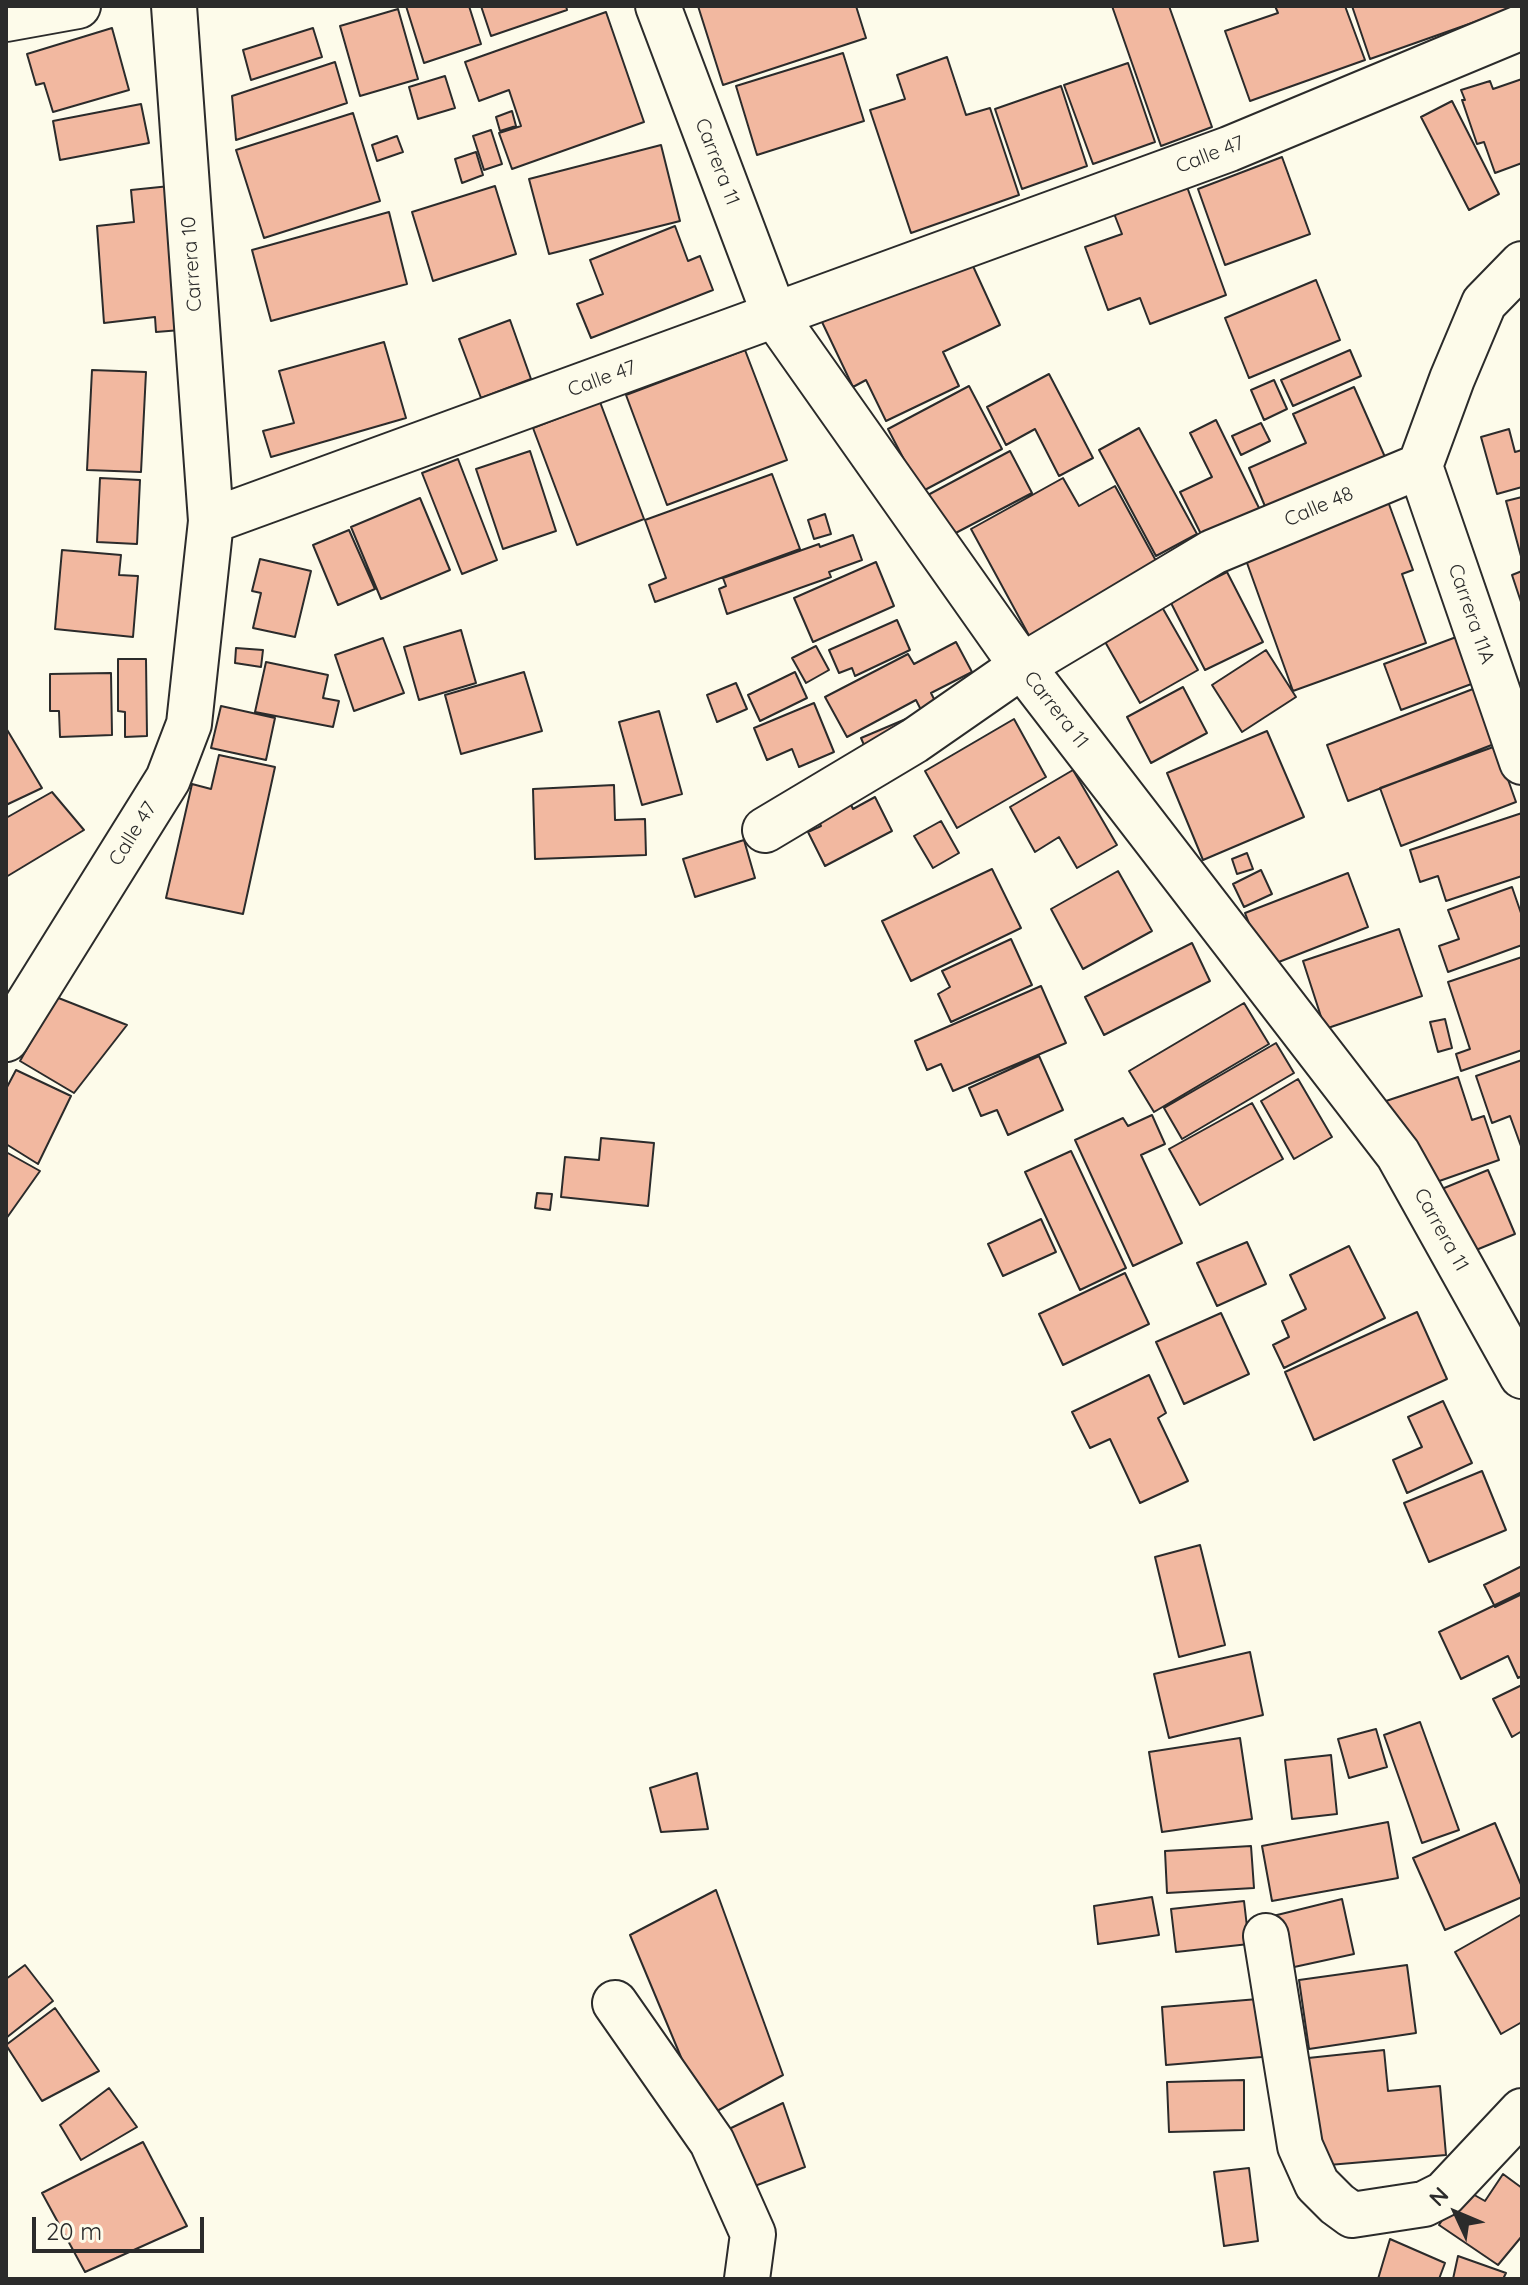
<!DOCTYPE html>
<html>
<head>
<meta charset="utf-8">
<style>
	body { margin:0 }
	#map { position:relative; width:1528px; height:2285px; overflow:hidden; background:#fdfbea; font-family:Quicksand,sans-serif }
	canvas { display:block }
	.frame { position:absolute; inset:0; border:8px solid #2b2b2b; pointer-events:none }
	.north { position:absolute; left:1416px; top:2173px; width:80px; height:80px; -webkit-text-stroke:6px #fdfbea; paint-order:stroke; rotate:314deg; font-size:22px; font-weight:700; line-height:32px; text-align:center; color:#2b2b2b }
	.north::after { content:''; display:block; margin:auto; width:28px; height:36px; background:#2b2b2b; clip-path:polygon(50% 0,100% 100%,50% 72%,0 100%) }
	.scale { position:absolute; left:32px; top:2217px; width:172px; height:36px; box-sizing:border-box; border:4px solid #2b2b2b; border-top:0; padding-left:10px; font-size:24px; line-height:28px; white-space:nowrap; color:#2b2b2b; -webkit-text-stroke:6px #fdfbea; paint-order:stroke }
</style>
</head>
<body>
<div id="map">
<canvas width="1528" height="2285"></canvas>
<div class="frame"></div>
<div class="north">N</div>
<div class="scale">20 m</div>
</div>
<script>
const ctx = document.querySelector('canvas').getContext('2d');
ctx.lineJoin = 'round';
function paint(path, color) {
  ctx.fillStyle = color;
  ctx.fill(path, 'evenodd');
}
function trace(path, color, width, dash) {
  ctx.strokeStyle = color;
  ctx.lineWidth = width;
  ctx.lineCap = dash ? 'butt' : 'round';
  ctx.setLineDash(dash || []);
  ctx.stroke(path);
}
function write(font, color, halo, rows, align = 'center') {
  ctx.font = font + ' Quicksand,sans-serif';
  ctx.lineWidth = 6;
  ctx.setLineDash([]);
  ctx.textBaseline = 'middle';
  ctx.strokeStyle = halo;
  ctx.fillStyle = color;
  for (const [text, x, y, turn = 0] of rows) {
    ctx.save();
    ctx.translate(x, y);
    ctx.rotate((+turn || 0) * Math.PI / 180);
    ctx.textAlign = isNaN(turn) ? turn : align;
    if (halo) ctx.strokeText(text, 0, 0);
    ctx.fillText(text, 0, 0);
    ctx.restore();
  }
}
const building = new Path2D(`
	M406,6H469L481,44L424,63Z
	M481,6H566L567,10L491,36Z
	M698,6H856L866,38L723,85Z
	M1112,6H1169L1212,127L1161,146Z
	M1275,6H1345L1365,60L1250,101L1225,31L1278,13Z
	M1352,6H1520L1370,59Z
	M398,9L418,79L360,96L340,26Z
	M606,12L644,122L512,169L499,133L521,126L509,90L479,101L465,62Z
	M112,28L129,90L53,112L44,83L36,85L27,54Z
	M313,28L322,57L251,80L243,50Z
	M843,53L864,121L757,155L736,86Z
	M947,57L966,115L990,108L1019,195L911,233L870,110L905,99L897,75Z
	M335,62L347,103L236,140L232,96Z
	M1128,63L1155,142L1093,164L1064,85Z
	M445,76L455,108L418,119L409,87Z
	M1522,79V163L1495,173L1484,142L1477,144L1462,100H1465L1461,90L1490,81L1493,89Z
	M1061,86L1087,166L1022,189L995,109Z
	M1452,101L1499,194L1469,210L1421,117Z
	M141,104L149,143L60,160L53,121Z
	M512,111L516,126L500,131L496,117Z
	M353,113L380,201L264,238L236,150Z
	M491,130L502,164L484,170L473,136Z
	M397,136L403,152L377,161L372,145Z
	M661,145L680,221L549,254L529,179Z
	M476,152L483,175L462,183L455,159Z
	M1282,157L1310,234L1225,265L1198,189Z
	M1186,184L1226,295L1150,324L1140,298L1108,310L1085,247L1122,234L1113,211Z
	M170,186L181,330L156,332L155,317L104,323L97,226L134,222L131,190Z
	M495,186L516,254L433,281L412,212Z
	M389,212L407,284L271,321L252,250Z
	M675,226L688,261L700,256L713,290L591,338L577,304L603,294L590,260Z
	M967,253L1000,325L943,352L959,386L886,421L866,380L853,387L822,322Z
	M1316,280L1340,340L1249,378L1225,318Z
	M510,320L531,379L481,398L459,339Z
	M384,342L406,418L271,457L263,431L294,423L279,371Z
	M745,350L787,460L667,505L626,395Z
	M1350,350L1361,376L1293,406L1281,380Z
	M92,370L146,372L141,472L87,470Z
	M1049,374L1093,458L1059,476L1035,429L1006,445L987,407Z
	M1274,380L1287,409L1264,420L1251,390Z
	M969,386L1002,449L921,492L888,429Z
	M1354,387L1385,457L1267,511L1249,468L1306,443L1293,414Z
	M600,402L644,519L577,545L533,428Z
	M1216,420L1261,512L1204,540L1180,492L1212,477L1190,433Z
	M1261,423L1270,441L1241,455L1232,436Z
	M1139,428L1197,534L1156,556L1099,450Z
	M1509,429L1515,452L1522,450V487L1497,494L1481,437Z
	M530,451L556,531L503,549L476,469Z
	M1010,451L1032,493L948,537L926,496Z
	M458,459L497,560L462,574L422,473Z
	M772,474L800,549L655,602L649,585L666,578L645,520Z
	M100,478L140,480L137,544L97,542Z
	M1063,478L1079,506L1115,486L1161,570L1032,641L971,529Z
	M1386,496L1413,570L1402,574L1426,643L1293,691L1242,549Z
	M1522,497V560L1506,501Z
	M420,498L450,570L381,599L351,527Z
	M825,514L831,534L814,539L808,520Z
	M349,530L375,589L338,605L313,545Z
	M853,535L862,560L829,572L831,577L727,614L719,589L726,586L723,578L819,544L820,547Z
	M62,550L121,555L119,575L138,576L133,637L55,629Z
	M260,559L311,571L295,637L253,628L261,593L252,591Z
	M876,562L894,606L813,642L794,598Z
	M1522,571V605L1512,575Z
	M1227,572L1263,642L1205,670L1170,601Z
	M1162,607L1198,670L1140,703L1104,640Z
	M897,620L910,650L855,676L852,668L839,673L829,650Z
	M461,630L476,683L419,700L404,647Z
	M1467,633L1485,679L1401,710L1384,664Z
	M383,638L404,693L354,711L335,655Z
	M956,642L972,672L931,693L936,703L921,710L916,700L847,737L825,697L908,654L914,664Z
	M816,646L829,670L806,683L792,658Z
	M236,648L263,650L261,667L235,663Z
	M1266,650L1296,697L1242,732L1212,685Z
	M118,659H146L147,736L125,737V712L118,711Z
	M266,662L328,675L323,698L339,701L333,727L255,712Z
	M524,672L542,731L461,754L445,695Z
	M795,672L807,698L760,721L748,695Z
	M111,673L112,735L60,737L59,711H50V674Z
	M736,683L747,709L717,722L707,695Z
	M1486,684L1507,739L1348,801L1327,745Z
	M1183,687L1207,733L1151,763L1127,717Z
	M814,703L834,752L799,767L792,749L767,760L754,728Z
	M221,706L275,718L266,760L211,748Z
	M659,711L682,794L642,805L619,722Z
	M920,713L867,752L861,738Z
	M1014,719L1046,777L957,828L925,771Z
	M6,728L42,788L6,805Z
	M1267,731L1304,817L1203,860L1167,773Z
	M1496,746L1516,802L1401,846L1380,788Z
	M219,755L275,767L243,914L166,898L192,784L211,789Z
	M1073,770L1117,845L1077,868L1059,837L1035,852L1010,807Z
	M614,785L615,820L645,819L646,855L535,859L533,789Z
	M52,792L84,830L6,877V818Z
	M845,792L853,809L875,797L892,831L825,866L808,832L821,826L813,809Z
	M1522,813V876L1446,901L1438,876L1420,882L1410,850Z
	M941,821L959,853L933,868L914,836Z
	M744,840L755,878L695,897L683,859Z
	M1247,853L1253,869L1237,874L1232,859Z
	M992,869L1021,928L911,981L882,921Z
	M1261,870L1272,894L1244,907L1233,884Z
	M1118,871L1152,931L1083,969L1051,909Z
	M1348,873L1368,927L1266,967L1245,913Z
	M1512,887L1522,916V945L1448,972L1439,946L1459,939L1448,910Z
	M1399,929L1422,996L1325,1029L1303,961Z
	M1011,939L1032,985L951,1022L938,994L950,987L942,971Z
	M1192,943L1210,981L1104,1035L1085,997Z
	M1522,957V1050L1461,1071L1456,1054L1470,1049L1448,982Z
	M1041,986L1066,1043L953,1091L941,1064L927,1070L915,1041Z
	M56,997L127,1025L74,1093L20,1061Z
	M1244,1003L1269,1044L1154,1112L1129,1071Z
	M1445,1019L1452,1048L1438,1052L1430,1022Z
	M1276,1043L1294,1073L1182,1139L1164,1108Z
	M1039,1056L1063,1110L1008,1135L997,1110L981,1116L969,1088Z
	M1522,1060V1149L1510,1116L1492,1123L1476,1076Z
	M16,1070L71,1096L38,1164L6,1144V1089Z
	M1458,1077L1472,1120L1484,1116L1499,1160L1428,1185L1404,1153L1386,1101Z
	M1298,1079L1332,1137L1294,1159L1261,1101Z
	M1252,1103L1283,1159L1200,1205L1169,1149Z
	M1152,1115L1165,1144L1141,1155L1182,1243L1133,1266L1075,1140L1123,1118L1128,1126Z
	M601,1138L654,1143L648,1206L561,1197L565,1157L599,1160Z
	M1071,1151L1126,1268L1080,1290L1025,1172Z
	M6,1152L40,1171L6,1219Z
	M1488,1170L1515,1234L1459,1257L1432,1193Z
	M537,1193L552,1194L550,1210L535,1208Z
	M1041,1219L1056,1252L1003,1276L988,1244Z
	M1247,1242L1266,1284L1217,1306L1197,1263Z
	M1349,1246L1385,1318L1284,1368L1273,1345L1289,1337L1282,1321L1306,1309L1290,1275Z
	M1125,1273L1149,1324L1063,1365L1039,1314Z
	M1417,1312L1447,1379L1314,1440L1285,1372Z
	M1221,1313L1249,1374L1184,1404L1156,1342Z
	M1149,1375L1166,1413L1158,1418L1188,1481L1140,1503L1110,1439L1090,1448L1072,1412Z
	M1443,1401L1472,1463L1407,1493L1393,1460L1422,1447L1408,1417Z
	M1482,1471L1506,1530L1429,1562L1404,1503Z
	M1200,1545L1225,1645L1179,1657L1155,1557Z
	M1522,1566V1594L1495,1607L1484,1585Z
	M1522,1592V1676L1518,1678L1508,1656L1461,1679L1439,1632Z
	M1250,1652L1263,1715L1169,1738L1154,1674Z
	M1522,1685V1731L1512,1737L1493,1699Z
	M1420,1722L1459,1830L1422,1843L1384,1735Z
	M1376,1729L1387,1767L1349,1778L1338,1739Z
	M1240,1738L1252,1819L1162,1832L1149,1752Z
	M1331,1755L1337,1814L1292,1819L1285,1760Z
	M697,1773L708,1829L661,1832L650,1788Z
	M1388,1822L1398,1878L1272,1901L1262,1846Z
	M1495,1823L1522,1887V1897L1445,1930L1413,1858Z
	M1251,1846L1254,1888L1167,1893L1165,1851Z
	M716,1890L783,2075L706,2117L630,1935Z
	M1152,1897L1159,1935L1098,1944L1094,1906Z
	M1342,1899L1354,1954L1285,1969L1273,1916Z
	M1244,1901L1249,1944L1176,1952L1171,1909Z
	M1522,1914V2022L1501,2034L1455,1952Z
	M25,1965L53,2001L6,2038V1979Z
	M1407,1965L1416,2033L1309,2049L1299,1980Z
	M1258,1999L1262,2057L1166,2065L1162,2007Z
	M55,2008L99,2071L42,2101L6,2045Z
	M1384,2050L1388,2091L1440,2086L1446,2155L1317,2166L1308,2058Z
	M1244,2080V2130L1169,2132L1167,2082Z
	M109,2088L137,2127L81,2160L60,2125Z
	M783,2103L805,2167L752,2187L729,2129Z
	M143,2142L187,2226L85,2272L42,2193Z
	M1249,2168L1258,2241L1224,2246L1214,2172Z
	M1503,2174L1522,2188V2236L1498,2265L1439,2225L1462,2188L1485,2201Z
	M1390,2239L1445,2263L1439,2279H1378Z
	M1458,2256L1506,2273L1503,2279H1453Z`);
const minor = new Path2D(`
	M658,6L775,316L1022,666L1398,1154L1522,1376
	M6,19L78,6
	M1420,466L1522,762
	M211,521L1229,149L1522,27
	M765,830L914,741L1022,666L1213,552L1420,466L1452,379L1484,303L1522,264
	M6,1039L168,779L189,724L211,521L174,6
	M1266,1936L1300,2146L1317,2184L1337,2204L1352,2215L1424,2204L1444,2194L1522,2111
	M615,2003L712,2142L753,2234L747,2279`);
const streetNames = [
	["Calle 47",1210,155,-21],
	["Carrera 11",717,162,69],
	["Carrera 10",192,264,-94],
	["Calle 47",602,379,-20],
	["Calle 48",1319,507,-23],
	["Carrera 11A",1471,614,71],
	["Carrera 11",1056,710,52],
	["Calle 47",133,834,-58],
	["Carrera 11",1441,1230,61]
];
paint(building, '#f2b8a0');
trace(building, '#2b2b2b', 2);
trace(minor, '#2b2b2b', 48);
trace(minor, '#fdfbea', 44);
write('20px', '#2b2b2b', '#fdfbea', streetNames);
</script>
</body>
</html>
